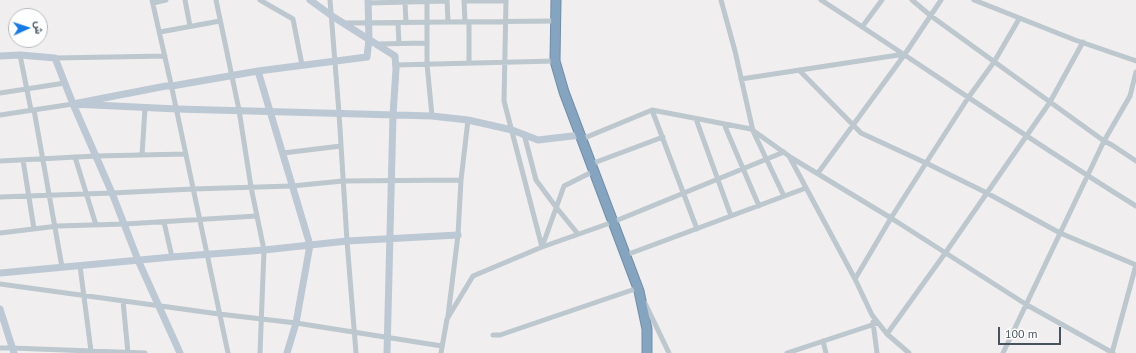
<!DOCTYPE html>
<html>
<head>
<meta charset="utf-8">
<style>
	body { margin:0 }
	#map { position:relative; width:1136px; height:353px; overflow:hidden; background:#f1eeef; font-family:"PT Sans",Vazirmatn,sans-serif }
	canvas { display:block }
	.north { position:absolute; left:8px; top:8px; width:40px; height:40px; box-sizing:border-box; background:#fff; border:1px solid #b5babe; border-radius:50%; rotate:87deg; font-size:11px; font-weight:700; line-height:16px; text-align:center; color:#46535d }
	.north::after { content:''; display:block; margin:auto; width:14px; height:18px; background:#147be6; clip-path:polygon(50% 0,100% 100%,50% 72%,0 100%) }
	.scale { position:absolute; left:998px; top:327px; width:63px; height:18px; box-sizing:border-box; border:2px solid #46535d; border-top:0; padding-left:5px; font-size:12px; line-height:14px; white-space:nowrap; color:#46535d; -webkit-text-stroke:3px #fff; paint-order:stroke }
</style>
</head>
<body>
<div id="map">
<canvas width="1136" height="353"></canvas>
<div class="north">ش</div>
<div class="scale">100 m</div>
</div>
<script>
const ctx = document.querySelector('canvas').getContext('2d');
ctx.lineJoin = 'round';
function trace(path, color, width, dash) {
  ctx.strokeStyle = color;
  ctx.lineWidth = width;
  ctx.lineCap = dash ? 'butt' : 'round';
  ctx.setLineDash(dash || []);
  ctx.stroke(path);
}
const street = new Path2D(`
	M152,0L171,84L228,353
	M185,0L190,26
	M216,0L239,110L251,187L264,250L260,353
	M260,0L293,19L302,65
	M330,0L339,113L347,241L356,353
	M427,0V64L432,116
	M447,0L448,22
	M464,0L465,22
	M506,0L504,101L542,247L613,222L784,152
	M721,0L735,51L753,131L784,196
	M821,0C926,68 1029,140 1136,206
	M912,0L931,16L1104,141L1112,145L1136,161
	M974,0L1075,40L1136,61
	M464,1H506
	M405,2L406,23
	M153,3L166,0
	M368,3L447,1
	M345,23L556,21
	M398,23L399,44
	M862,27L882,0
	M160,32L220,21
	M377,44L427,43
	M20,55L31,110
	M55,58L165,56
	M469,63V22
	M395,65L555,61
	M799,70L861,133L926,163L987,193L1060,233L1136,265
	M741,79L905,54L941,0
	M0,93L65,83
	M34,110L62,267
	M652,110L697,229
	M0,115L73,104
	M696,119L731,216
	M724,124L759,206
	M524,134L536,180L556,207L578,234
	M582,139L652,110L751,129L789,156L855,279L872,315L887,334L909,353
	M283,153L341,146
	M142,155L145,108
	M75,157L96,225
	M790,157L891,218L1027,305L1113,353
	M23,160L34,229
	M0,161L96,156L186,154
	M591,164L663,137
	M818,173L905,54
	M0,197L112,193L193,189L292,186L343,181L461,180
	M164,222L172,257
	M0,233L58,226L125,224L257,216
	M626,255L806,188
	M80,266L91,351
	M855,279L891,218L926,163L968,98L994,62L1019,19
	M0,284L219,314L296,323L442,346
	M123,301L128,353
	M645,303L669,353
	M448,316L458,235L461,180L468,120
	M873,322L877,353
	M887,334L946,252L1050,102L1083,42
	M493,335H500L638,288
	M823,341L826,353
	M0,348H12L145,353
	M441,353L447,319L473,276L542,247L564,186L594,171
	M787,353L878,323
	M1003,353L1104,141L1130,96L1136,72
	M1112,353L1136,265`);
const secondary = new Path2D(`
	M310,0L332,16L395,56L396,69L393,115L387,353
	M0,56L20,55L55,58L73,104L177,109L432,116L468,120L512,130L538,140L581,135
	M258,71L310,245L296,323L287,353
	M0,273L172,257L264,250L347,241L458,235
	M0,309L14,353
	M180,353L138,260L112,193L73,104L166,86H172L258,71L367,57L369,39L368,0`);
const highway = new Path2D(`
	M556,0L555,61L564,92L639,291L647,329V353`);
trace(highway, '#708fab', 11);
trace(street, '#bcc7ce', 5);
trace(secondary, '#bcc8d3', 7);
trace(highway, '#85a4bf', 9);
</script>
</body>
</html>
